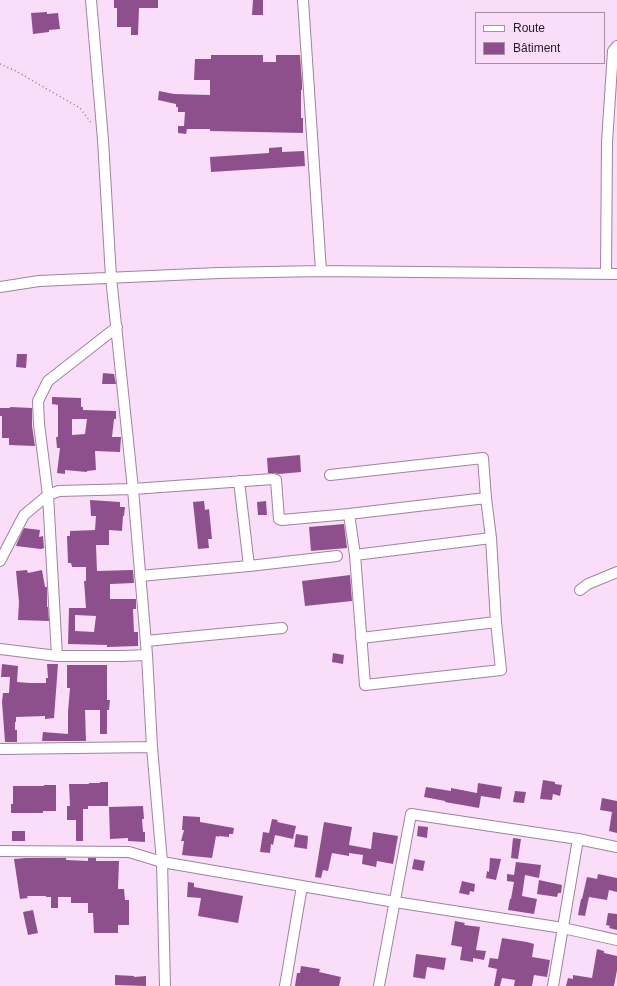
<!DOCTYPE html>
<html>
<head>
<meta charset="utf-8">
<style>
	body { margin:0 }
	#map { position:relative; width:617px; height:986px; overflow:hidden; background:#faddf8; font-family:Helvetica,sans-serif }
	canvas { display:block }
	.legend { position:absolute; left:475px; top:12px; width:130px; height:52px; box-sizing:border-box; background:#faddf8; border:1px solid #a590a4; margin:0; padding:5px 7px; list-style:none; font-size:12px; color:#261c26 }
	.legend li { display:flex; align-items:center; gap:8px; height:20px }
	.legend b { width:20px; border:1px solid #a590a4 }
</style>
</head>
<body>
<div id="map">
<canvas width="617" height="986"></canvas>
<ul class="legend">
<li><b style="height:5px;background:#fff"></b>Route</li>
<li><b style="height:11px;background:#8e508d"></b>Bâtiment</li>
</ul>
</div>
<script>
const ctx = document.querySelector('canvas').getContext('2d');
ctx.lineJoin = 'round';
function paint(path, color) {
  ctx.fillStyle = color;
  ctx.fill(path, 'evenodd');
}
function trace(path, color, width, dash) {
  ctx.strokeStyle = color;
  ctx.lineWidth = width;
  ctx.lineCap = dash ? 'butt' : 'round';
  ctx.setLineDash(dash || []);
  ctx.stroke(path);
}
const building = new Path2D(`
	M114,0H158V8H139L138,35H131V27H117V8H114Z
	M253,0H263V15H252Z
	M47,12V14L58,13L60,29L49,30V32L33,34L31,13Z
	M211,55H263V62H276V55H300L302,83V90H301V118H303V133L210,131V129H187L186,134L178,133V126H184L185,112H178V107H176V104L158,100L159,91L174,94L210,95V80H194L195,59H211Z
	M282,147V152L304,151L305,166L211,172L210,157L269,153V148Z
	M17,354H27L26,368L16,367Z
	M103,373L114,374L116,384H102Z
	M52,397L81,398V407H83V410L116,411V419H114L112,437H121L120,452L95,451L96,470L87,471V472L65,470V474L57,473L60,448H57L56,437H58V405L52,404ZM72,419H87L85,434L72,435Z
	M10,407L32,408V426L35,446L9,445V438H2V416H0V408H10Z
	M300,455L301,472L279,474L273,473H268L267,458Z
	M90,500L120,502V507H125L124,516H123L122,531L109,530V545H96L97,571L133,570L134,583L110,584V599H136V609H133L134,632H138V646L107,647V645L68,644L69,608H86L84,581H86V567H72L71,563H68L67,536H70V531L95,530L96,516H91ZM75,615L96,616L94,632L75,631Z
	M204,501L205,510L209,509L212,539H208L209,548L198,549L193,502Z
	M266,501L267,515H258L257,502Z
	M344,524L347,548L311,551L309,527Z
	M24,528L40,530L39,537L43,536L44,548L41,549L16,546L17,543Z
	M27,570L28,573L42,570L45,587H47V607H48L49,621L18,620L19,602L16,571Z
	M350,575L352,601L305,606L302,581Z
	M333,653L344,655L343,664L332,662Z
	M2,664L18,666L17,682L30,683H46V678H48L47,664H58L54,718L45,719V716L16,717V722H15V730H17V742H5L2,702L3,693H9L10,677H1Z
	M67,665H107V700H110L109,710H107V734H100V710H85L86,741H42L43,732L68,734V712L70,688H67Z
	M543,780L555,782V784L562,785L560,796L553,794L552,800L540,799Z
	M100,782H108V806H88V809H83V841H76V820H67V806H70L69,784H89V783H100Z
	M478,783L502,787L500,799L481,796L479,808L445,802V801L424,797L426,787L451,791V788L477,793Z
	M44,785H56V811H43V813H11V804H13V786H44Z
	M515,791L526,792L524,803L513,802Z
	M602,798L617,801V833L609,831L612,812L600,810Z
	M143,806L144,819H142L143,832H145V842L128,841V838L110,839L109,807Z
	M183,816L200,817V822L234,828L233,834H229V837L219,836V837L216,836L212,858L182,855L184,841H181L184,830H182Z
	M272,819L278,820L277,822L296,826L293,839L275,835L273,845L271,844L270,853L260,852L263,832L269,833Z
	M324,822L352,827L349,845L371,849L373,832L398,836L393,864L377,861L376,867L362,864L363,855L349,853V856L332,853L328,871L323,870L321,878L315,877Z
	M418,826L428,827L427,838L417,836Z
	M12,831H25V841H12Z
	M296,834L308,836L307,849L294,847Z
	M513,838L521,839L518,859L511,858Z
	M26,858H66V860L88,861V858H96V861H119L118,889H124L125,900H129V925H118V933H94L93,913H88V903H71V897H58V908H51V897H46V896H27L28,898L20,899L14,859Z
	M490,858L501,859L496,880L486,878L487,871L489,872Z
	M414,859L425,861L423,871L412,869Z
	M516,862L541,865L539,878L525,875L522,896L537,899L534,914L508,910L510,899H511L514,882L507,881V874L514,875Z
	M598,874L617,878V892L609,890L607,900L589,897L585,916L578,915L581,899H582L587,877L597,879Z
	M539,880L562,885L561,893H558L557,897L537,894Z
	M462,881L475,884L474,892L470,891L469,895L459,893Z
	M188,882L194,883V887L243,896L238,923L198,916L201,898L187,897Z
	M33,910L38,933L28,935L23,912Z
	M608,913L617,914V930L609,928L610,926L606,925Z
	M455,921L465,923L464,925L480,927L476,950L486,951L484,960L473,958V962L460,960L462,947L451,945Z
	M502,938L527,942L534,944L532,957L550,960L547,977L534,975L532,986H514L515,980L502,978L500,986H494L497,969L488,967L490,958L498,959Z
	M597,949L604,951V953L617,956V970L614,986H566L568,978L573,979V975L592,978Z
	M416,954L446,958L444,970L427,967L425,979L413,977Z
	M301,966L320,969L319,972L341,977L339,986H295L297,973H300Z
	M115,975L134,976V977L146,976V986L115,985Z`);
const path = new Path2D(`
	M0,64L16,71L80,108L92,124`);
const minor = new Path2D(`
	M91,0L103,140L111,277L133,489L147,655L152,747L162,862L165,986
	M303,0L321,271
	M606,274L607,142L613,51L617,46
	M0,287L39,281L218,273L321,271L617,274
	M330,475L483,458L486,498L491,538L496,622L501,670L365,685L355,555L349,514
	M239,481L249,566
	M355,555L491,538
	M0,561L24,515L48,495L59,491L133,489L273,479L276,480L279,519L282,520L349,514L486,498
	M140,576L249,566L337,556
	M580,590L588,584L617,572
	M361,638L496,622
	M146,641L282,628
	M0,649L57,656H122L147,655
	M57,656L48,495L39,424L38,401L48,381L117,327
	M0,749L152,747
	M0,851L129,852L162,862L395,902L563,928L617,940
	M285,986L302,886
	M379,986L411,814L578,839L617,847
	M553,986L578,839`);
paint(building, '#8e508d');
trace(minor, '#9e849d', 12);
trace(path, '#8d7a8c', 1.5, [1, 3]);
trace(minor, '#fff', 10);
</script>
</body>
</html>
